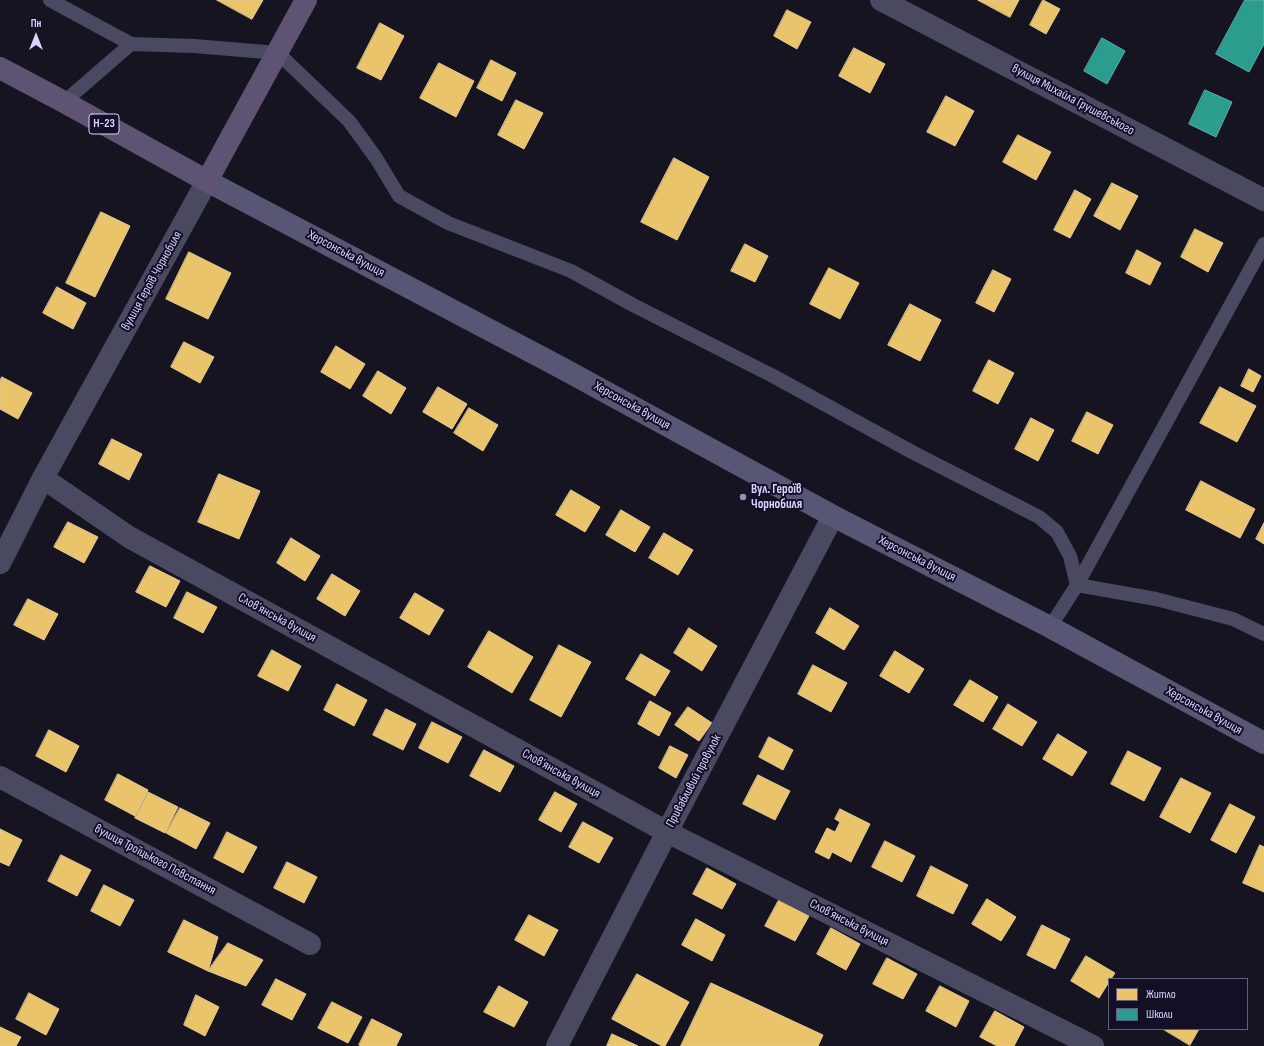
<!DOCTYPE html>
<html>
<head>
<meta charset="utf-8">
<style>
	body { margin:0 }
	#map { position:relative; width:1264px; height:1046px; overflow:hidden; background:#161421; font-family:"Sofia Sans Condensed",sans-serif }
	canvas { display:block }
	.legend { position:absolute; left:1108px; top:978px; width:140px; height:52px; box-sizing:border-box; background:#130f26; border:1px solid #625e7d; margin:0; padding:5px 7px; list-style:none; font-size:12px; color:#d9d4ff }
	.legend li { display:flex; align-items:center; gap:8px; height:20px }
	.legend b { width:20px; border:1px solid #625e7d }
	.north { position:absolute; left:16px; top:16px; width:40px; height:40px; -webkit-text-stroke:3px #130f26; paint-order:stroke; rotate:0deg; font-size:11px; font-weight:700; line-height:16px; text-align:center; color:#d9d4ff }
	.north::after { content:''; display:block; margin:auto; width:14px; height:18px; background:#d9d4ff; clip-path:polygon(50% 0,100% 100%,50% 72%,0 100%) }
</style>
</head>
<body>
<div id="map">
<canvas width="1264" height="1046"></canvas>
<ul class="legend">
<li><b style="height:11px;background:#e9c46a"></b>Житло</li>
<li><b style="height:11px;background:#2a9d8f"></b>Школи</li>
</ul>
<div class="north">Пн</div>
</div>
<script>
const ctx = document.querySelector('canvas').getContext('2d');
ctx.lineJoin = 'round';
function paint(path, color) {
  ctx.fillStyle = color;
  ctx.fill(path, 'evenodd');
}
function trace(path, color, width, dash) {
  ctx.strokeStyle = color;
  ctx.lineWidth = width;
  ctx.lineCap = dash ? 'butt' : 'round';
  ctx.setLineDash(dash || []);
  ctx.stroke(path);
}
function write(font, color, halo, rows, align = 'center') {
  ctx.font = font + ' "Sofia Sans Condensed",sans-serif';
  ctx.lineWidth = 4;
  ctx.setLineDash([]);
  ctx.textBaseline = 'middle';
  ctx.strokeStyle = halo;
  ctx.fillStyle = color;
  for (const [text, x, y, turn = 0] of rows) {
    ctx.save();
    ctx.translate(x, y);
    ctx.rotate((+turn || 0) * Math.PI / 180);
    ctx.textAlign = isNaN(turn) ? turn : align;
    if (halo) ctx.strokeText(text, 0, 0);
    ctx.fillText(text, 0, 0);
    ctx.restore();
  }
}
const homes = new Path2D(`
	M217,0H263L252,19Z
	M978,0H1019L1010,17Z
	M1043,0L1060,9L1046,34L1030,25Z
	M787,10L811,22L797,49L774,36Z
	M380,23L404,36L381,80L357,68Z
	M854,48L885,64L870,93L839,76Z
	M491,60L516,73L502,101L477,88Z
	M439,63L474,81L456,117L420,98Z
	M946,96L974,111L955,146L927,132Z
	M516,100L543,113L524,149L498,135Z
	M1018,135L1051,152L1036,180L1003,162Z
	M674,158L709,177L677,240L641,222Z
	M1112,183L1138,196L1120,230L1094,216Z
	M1075,190L1091,199L1070,238L1054,230Z
	M101,212L130,226L95,297L66,283Z
	M1195,229L1223,243L1208,272L1181,257Z
	M745,244L768,256L755,282L731,271Z
	M1137,250L1161,263L1150,285L1126,273Z
	M189,252L231,273L208,319L166,299Z
	M829,268L859,283L840,319L810,304Z
	M993,270L1011,279L994,312L976,303Z
	M57,287L86,303L73,329L43,313Z
	M910,304L941,320L920,361L888,345Z
	M184,342L214,357L200,383L171,367Z
	M336,346L365,364L350,389L321,372Z
	M989,360L1014,373L998,404L973,391Z
	M1249,369L1261,376L1253,392L1241,386Z
	M378,371L406,388L391,414L363,396Z
	M2,377L32,393L18,419L0,409V381Z
	M438,387L467,404L452,429L423,412Z
	M1220,387L1256,406L1237,442L1200,423Z
	M469,408L498,425L483,451L454,433Z
	M1087,412L1113,425L1098,454L1072,441Z
	M1031,418L1054,430L1038,461L1015,449Z
	M112,439L142,454L129,480L99,464Z
	M219,474L260,491L239,539L198,522Z
	M1201,481L1255,509L1240,538L1186,510Z
	M571,490L600,507L585,532L556,515Z
	M621,510L650,527L635,552L606,535Z
	M68,522L98,537L84,563L54,547Z
	M1264,523V544L1256,539Z
	M664,533L693,550L678,575L649,558Z
	M291,538L320,556L305,581L277,563Z
	M150,566L180,581L166,607L136,592Z
	M332,574L360,591L345,616L317,599Z
	M187,592L217,607L203,633L174,618Z
	M415,593L444,610L429,635L400,618Z
	M28,599L58,614L44,640L14,625Z
	M830,608L859,626L844,650L816,633Z
	M689,628L717,646L702,671L674,653Z
	M489,631L533,657L512,693L468,667Z
	M559,645L591,662L561,717L530,700Z
	M272,650L301,666L288,691L258,676Z
	M895,651L924,669L909,693L880,676Z
	M641,654L670,671L655,696L626,679Z
	M813,665L847,683L831,712L798,694Z
	M970,680L998,697L983,722L954,705Z
	M337,684L367,700L354,726L324,710Z
	M650,701L671,713L659,736L638,724Z
	M1008,704L1037,722L1022,746L993,729Z
	M688,707L712,723L699,741L675,725Z
	M386,709L416,724L403,750L373,735Z
	M432,722L462,737L448,763L419,748Z
	M49,730L79,746L66,772L36,756Z
	M1058,734L1087,752L1072,776L1043,759Z
	M769,737L793,750L783,770L759,757Z
	M670,746L688,755L676,778L659,768Z
	M484,750L514,766L500,792L470,776Z
	M1128,751L1161,768L1144,801L1111,784Z
	M118,774L148,790L135,816L105,800Z
	M758,775L790,791L775,820L743,804Z
	M1181,778L1211,793L1190,833L1160,817Z
	M148,792L178,807L165,833L135,818Z
	M555,792L577,804L561,832L539,820Z
	M1230,804L1255,817L1236,853L1211,840Z
	M180,808L210,823L196,849L166,833Z
	M840,809L870,824L851,862L832,852L829,859L815,852L827,828L835,832L840,822L835,819Z
	M583,822L613,838L599,863L569,847Z
	M0,829L22,840L9,866L0,862Z
	M227,832L257,847L243,873L214,858Z
	M885,841L915,856L902,882L872,867Z
	M1260,845L1264,847V892L1243,883Z
	M61,855L91,870L77,896L48,881Z
	M287,862L317,877L304,903L274,888Z
	M931,866L968,885L953,914L917,896Z
	M707,868L736,884L722,909L693,894Z
	M104,885L134,900L120,926L91,911Z
	M987,899L1016,917L1001,941L972,924Z
	M779,900L809,916L795,941L765,926Z
	M529,915L558,930L544,956L515,940Z
	M696,919L725,935L712,961L682,945Z
	M184,920L218,937L208,971L168,952Z
	M1042,925L1070,939L1055,969L1027,955Z
	M831,928L860,944L846,970L817,954Z
	M228,943L263,960L246,986L208,971Z
	M1086,956L1115,973L1111,979H1109V982L1099,998L1071,981Z
	M887,958L917,974L903,999L873,984Z
	M637,974L689,1002L665,1046H662L612,1019Z
	M276,979L306,994L292,1020L262,1005Z
	M711,983L823,1035L818,1046H681Z
	M499,986L528,1002L514,1027L484,1012Z
	M940,986L969,1001L956,1027L926,1011Z
	M29,993L59,1009L46,1035L16,1019Z
	M196,995L219,1007L205,1036L184,1025Z
	M332,1002L362,1017L348,1043L318,1028Z
	M995,1011L1024,1027L1014,1046H997L980,1037Z
	M372,1019L402,1034L396,1046H361L359,1045Z
	M0,1027L21,1037L16,1046H0Z
	M1163,1029H1199L1190,1045Z
	M612,1034L638,1046H607Z`);
const schools = new Path2D(`
	M1245,0H1264V44L1249,72L1216,54Z
	M1102,38L1125,51L1107,84L1084,71Z
	M1205,90L1232,102L1216,137L1189,124Z`);
const lane = new Path2D(`
	M50,0L131,44L194,46L278,53L349,121L376,158L399,196L448,223L571,271L633,305L773,376L912,452L1039,517L1057,532L1070,556L1077,585L1156,599L1233,619L1264,634
	M64,102L131,44
	M1050,627L1077,585L1264,244`);
const street = new Path2D(`
	M881,0L1264,200
	M43,478L129,537L667,832L1093,1046
	M0,563L43,478L207,181
	M0,777L310,944
	M557,1046L667,832L833,516`);
const secondary = new Path2D(`
	M207,181L558,366L833,516L1050,627L1264,743`);
const primary = new Path2D(`
	M0,68L64,102L207,181L306,0`);
const markers = [
	[743,497,4,"#9591b1"]
];
const shields = [
	[104,124,30]
];
const shieldNames = [
	["Н-23",104,124]
];
const streetNames = [
	["вулиця Михайла Грушевського",1073,100,28],
	["Херсонська вулиця",346,254,28],
	["вулиця Героїв Чорнобиля",152,281,-61],
	["Херсонська вулиця",632,406,29],
	["Херсонська вулиця",917,559,27],
	["Словʼянська вулиця",277,618,29],
	["Херсонська вулиця",1204,711,29],
	["Словʼянська вулиця",561,774,29],
	["Привабливий провулок",694,781,-62],
	["вулиця Троїцького Повстання",155,860,28],
	["Словʼянська вулиця",849,923,27]
];
const poiNames = [
	["Вул. Героїв",751,490],
	["Чорнобиля",751,505]
];
paint(homes, '#e9c46a');
trace(homes, '#e4c997', 1);
paint(schools, '#2a9d8f');
trace(schools, '#5eaeb1', 1);
trace(lane, '#4a4962', 14);
trace(street, '#4a4962', 22);
trace(secondary, '#575674', 22);
trace(primary, '#5e5373', 22);
for (const [x, y, r, color] of markers) {
  const dot = new Path2D();
  dot.arc(x, y, r, 0, 2 * Math.PI);
  ctx.fillStyle = color;
  ctx.fill(dot);
  trace(dot, '#130f26', 1.5);
}
for (const [x, y, w] of shields) {
  const box = new Path2D();
  box.roundRect(x - w / 2, y - 10, w, 20, 3);
  ctx.fillStyle = '#130f26';
  ctx.fill(box);
  trace(box, '#d9d4ff', 1);
}
write('bold 12px', '#d9d4ff', null, shieldNames);
write('13px', '#d9d4ff', '#130f26', streetNames);
write('bold 13px', '#d9d4ff', '#130f26', poiNames, 'left');
</script>
</body>
</html>
